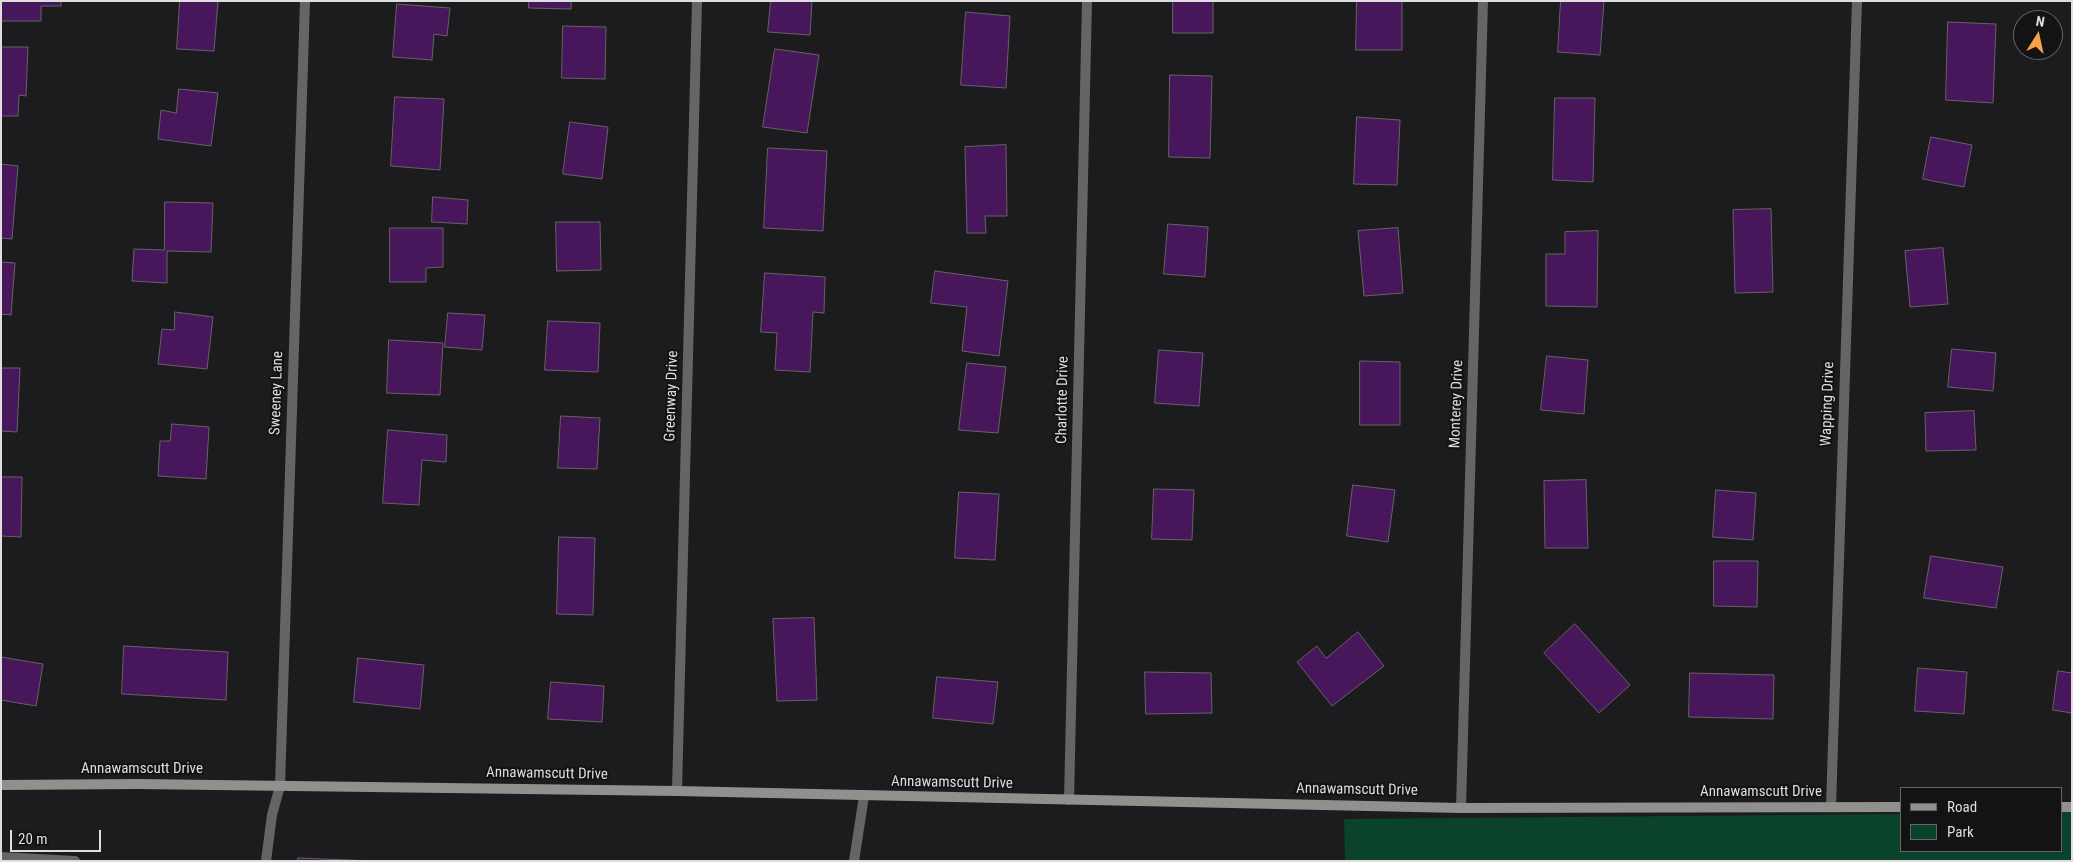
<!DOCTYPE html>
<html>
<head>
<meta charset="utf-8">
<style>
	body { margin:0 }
	#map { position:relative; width:2073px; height:862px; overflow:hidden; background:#1c1b1d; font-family:"Roboto Condensed",sans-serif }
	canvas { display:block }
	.frame { position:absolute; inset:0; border:2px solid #dedddf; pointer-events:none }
	.legend { position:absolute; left:1900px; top:787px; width:162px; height:65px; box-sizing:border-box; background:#131214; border:1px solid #646365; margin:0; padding:6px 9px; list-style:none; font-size:15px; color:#dedddf }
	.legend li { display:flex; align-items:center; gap:10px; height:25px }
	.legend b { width:25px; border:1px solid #646365 }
	.north { position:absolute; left:2013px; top:10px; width:50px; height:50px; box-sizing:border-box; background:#131214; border:1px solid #646365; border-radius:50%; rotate:10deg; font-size:14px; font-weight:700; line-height:20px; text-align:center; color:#dedddf }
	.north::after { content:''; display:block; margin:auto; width:18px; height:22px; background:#f7a148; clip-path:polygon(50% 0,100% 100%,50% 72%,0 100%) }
	.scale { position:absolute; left:10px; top:830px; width:91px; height:22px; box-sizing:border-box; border:2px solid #dedddf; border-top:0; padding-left:6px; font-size:15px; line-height:18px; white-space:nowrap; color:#dedddf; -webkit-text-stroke:4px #131214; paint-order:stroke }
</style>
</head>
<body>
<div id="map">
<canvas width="2073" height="862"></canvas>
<div class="frame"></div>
<ul class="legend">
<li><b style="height:6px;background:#90908d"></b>Road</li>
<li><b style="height:14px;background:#0b422b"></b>Park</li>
</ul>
<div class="north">N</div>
<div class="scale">20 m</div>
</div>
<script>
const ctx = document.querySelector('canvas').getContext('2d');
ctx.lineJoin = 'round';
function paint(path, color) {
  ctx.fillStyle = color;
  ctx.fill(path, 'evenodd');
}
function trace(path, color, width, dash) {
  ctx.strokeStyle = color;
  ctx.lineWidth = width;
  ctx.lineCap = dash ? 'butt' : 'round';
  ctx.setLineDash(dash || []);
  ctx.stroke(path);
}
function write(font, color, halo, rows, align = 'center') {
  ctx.font = font + ' "Roboto Condensed",sans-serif';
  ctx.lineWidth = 4;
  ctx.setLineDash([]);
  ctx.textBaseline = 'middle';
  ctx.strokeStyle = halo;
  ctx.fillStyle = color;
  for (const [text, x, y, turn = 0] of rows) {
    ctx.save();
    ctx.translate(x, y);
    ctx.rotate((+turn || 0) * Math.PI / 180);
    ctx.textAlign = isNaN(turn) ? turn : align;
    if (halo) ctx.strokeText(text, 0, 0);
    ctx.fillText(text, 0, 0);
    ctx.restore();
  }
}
const green = new Path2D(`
	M2062,812H2072V861H1345L1344,819L1902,814V851H2062Z`);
const building = new Path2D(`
	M1,1H61V6H41V21H1Z
	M180,1H218L214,51L177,49Z
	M529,1H571V9L529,8Z
	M771,1H812L810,35L768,32Z
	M1173,1H1213V33H1173Z
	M1357,1H1402V50H1356Z
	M1561,1H1604L1600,55L1558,52Z
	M397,4L450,8L447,36L434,34L432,60L393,57Z
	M966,12L1010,16L1006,88L961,85Z
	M1948,22L1996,24L1993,103L1946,100Z
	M563,26L606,27L605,79L562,78Z
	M1,47H28L26,96L19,95L18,116H1Z
	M775,49L819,55L807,133L763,127Z
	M1170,75L1212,76L1210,158L1169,157Z
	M179,89L218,93L211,146L158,139L161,110L176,113Z
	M395,97L444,99L440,170L391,166Z
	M1555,98H1595L1593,182L1553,180Z
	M1357,117L1400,120L1397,185L1354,184Z
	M570,122L608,127L602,179L563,174Z
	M1931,137L1972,145L1964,187L1923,179Z
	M1006,145L1007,216H985L986,233H967L965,147Z
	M768,148L827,151L823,231L764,228Z
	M1,164L18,166L12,239L1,238Z
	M433,197L468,200L467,224L432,222Z
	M165,202L213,203L211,252L167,251V283L132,281L134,249L164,250Z
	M1771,209L1773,292L1735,293L1733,210Z
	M556,222H600L601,270L557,271Z
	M1168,224L1208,227L1205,277L1164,274Z
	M390,228H443V267L426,268V282H390Z
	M1398,228L1403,293L1364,296L1358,231Z
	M1598,231L1597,307L1546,306V254H1565V232Z
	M1943,248L1948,304L1910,307L1905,251Z
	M1,262L15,263L11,315L1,314Z
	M935,271L1008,281L999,356L962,351L967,307L931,303Z
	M765,273L825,277L824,313L813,312L810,372L775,370L777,333L761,332Z
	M175,312L213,317L207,369L158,364L162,329L174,330Z
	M448,313L485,315L482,350L445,347Z
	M548,321L600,323L598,372L545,370Z
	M389,340L443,343L440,395L387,393Z
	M1952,349L1996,353L1993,391L1948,387Z
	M1159,350L1203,353L1199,406L1155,403Z
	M1547,356L1588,360L1584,414L1541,410Z
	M1360,361L1400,362V425H1360Z
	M967,363L1006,367L998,433L959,430Z
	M1,368H20L17,432L1,431Z
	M1974,411L1976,450L1926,451L1925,413Z
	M561,416L600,418L597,469L558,468Z
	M172,424L209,427L206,479L158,476L160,441H170Z
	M388,430L447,435L446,462L422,460L419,505L383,503Z
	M1,477H22L21,537L1,536Z
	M1586,480L1588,548H1545L1544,481Z
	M1353,485L1395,490L1388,542L1347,536Z
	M1154,489L1194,490L1192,540L1152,539Z
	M1716,490L1756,493L1753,540L1713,537Z
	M959,492L999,494L995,560L955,558Z
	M559,537L595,538L593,615L557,614Z
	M1931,556L2003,567L1996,608L1924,598Z
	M1714,561H1758L1757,607L1714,606Z
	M814,618L817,700L777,701L773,619Z
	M1575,624L1630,685L1599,713L1544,653Z
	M1358,632L1384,666L1332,706L1297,662L1317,646L1326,658Z
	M124,646L228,652L226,700L122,694Z
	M1,657L43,664L36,706L1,700Z
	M358,658L424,665L420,709L354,702Z
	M1918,668L1967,672L1964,714L1915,711Z
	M2058,671L2072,673V713L2053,710Z
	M1145,672L1211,673L1212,713L1146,714Z
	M1690,673L1774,675L1773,719L1689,717Z
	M937,677L998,682L993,724L933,718Z
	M551,682L604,686L602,722L548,719Z
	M298,858L375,861H298Z`);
const lane = new Path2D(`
	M1,857L75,861
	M266,861L272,815L280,786
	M854,861L864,796`);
const street = new Path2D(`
	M280,786L305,1
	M677,791L697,1
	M1069,800L1087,1
	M1831,807L1857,1
	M1461,808L1483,1`);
const secondary = new Path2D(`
	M1,785L138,784L677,791L1461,808L1902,807
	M2062,807H2072`);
const streetNames = [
	["Sweeney Lane",277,393,-88],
	["Greenway Drive",672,396,-88],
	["Charlotte Drive",1063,400,-89],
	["Monterey Drive",1457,404,-88],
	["Wapping Drive",1828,404,-88],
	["Annawamscutt Drive",142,769],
	["Annawamscutt Drive",547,774,1],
	["Annawamscutt Drive",952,783,1],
	["Annawamscutt Drive",1357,790,1],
	["Annawamscutt Drive",1761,792]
];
paint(green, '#0b422b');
paint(building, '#48175b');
trace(building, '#656366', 1);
trace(lane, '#666564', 10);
trace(street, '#666564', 10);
trace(secondary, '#90908d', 10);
write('15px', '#dedddf', '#131214', streetNames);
</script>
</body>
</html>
